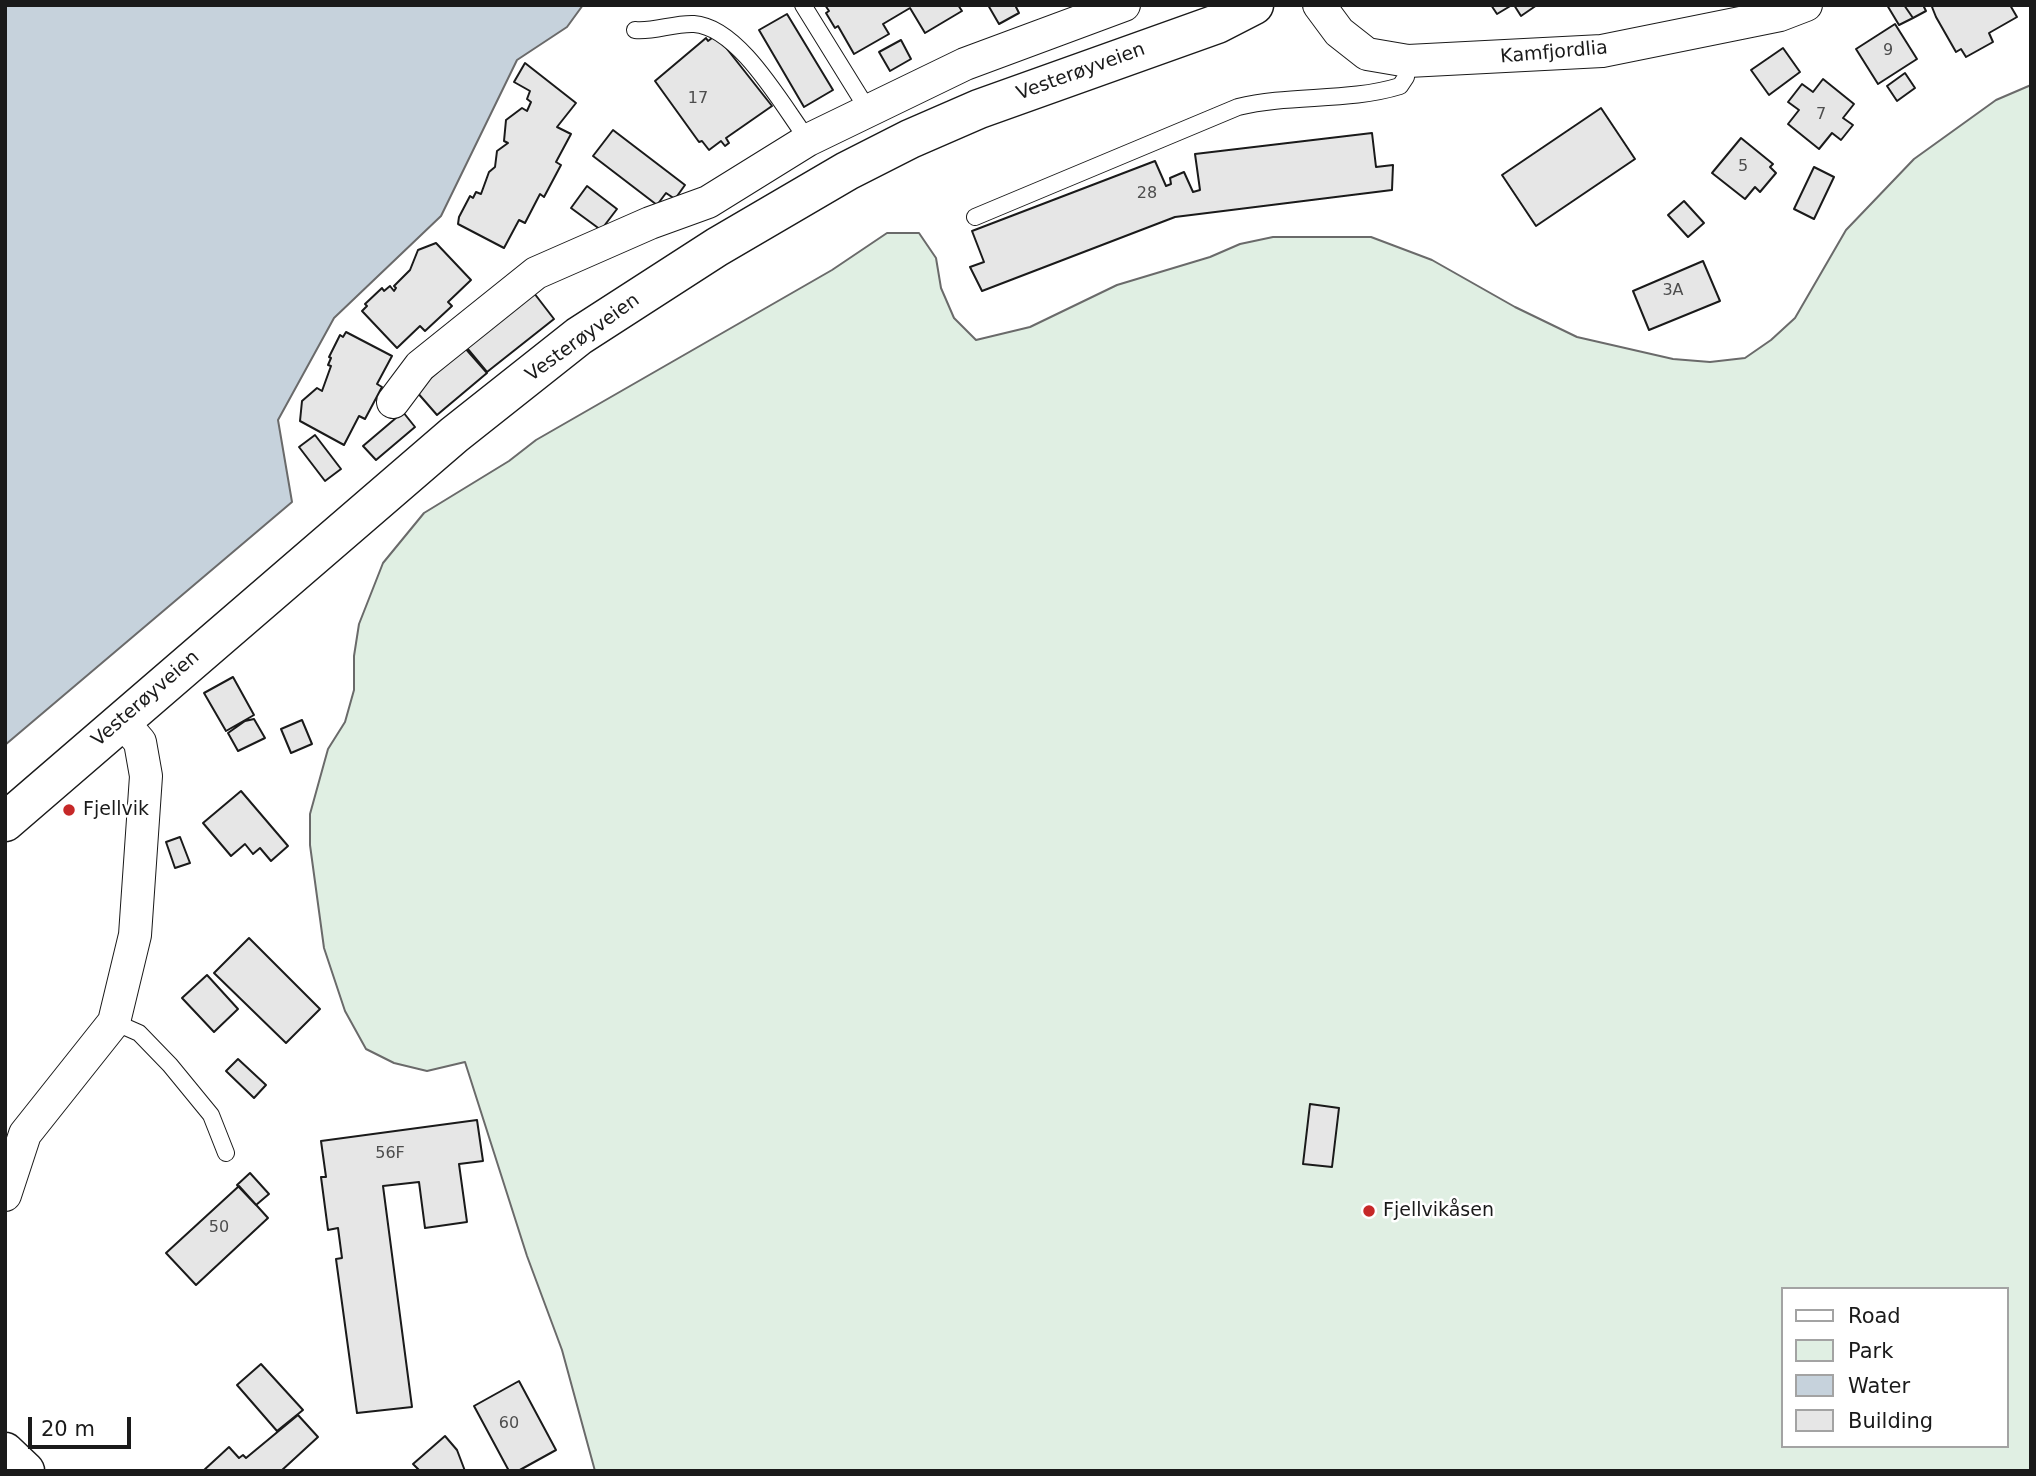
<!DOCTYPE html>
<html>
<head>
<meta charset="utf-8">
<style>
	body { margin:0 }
	#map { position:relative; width:2036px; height:1476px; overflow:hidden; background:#fff; font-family:"DejaVu Sans",sans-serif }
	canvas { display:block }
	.frame { position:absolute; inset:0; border:7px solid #1a1a1a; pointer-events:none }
	.legend { position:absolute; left:1781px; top:1287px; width:228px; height:161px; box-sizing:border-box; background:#fff; border:2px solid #a3a3a3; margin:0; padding:9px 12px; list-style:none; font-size:21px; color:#1a1a1a }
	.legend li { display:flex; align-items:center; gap:14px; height:35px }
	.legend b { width:35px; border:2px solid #a3a3a3 }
	.scale { position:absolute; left:28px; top:1417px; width:103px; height:32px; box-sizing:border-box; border:4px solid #1a1a1a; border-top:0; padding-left:9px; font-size:21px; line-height:24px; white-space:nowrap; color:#1a1a1a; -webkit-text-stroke:5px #fff; paint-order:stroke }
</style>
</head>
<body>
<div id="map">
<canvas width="2036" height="1476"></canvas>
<div class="frame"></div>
<ul class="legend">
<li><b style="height:9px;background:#fff"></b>Road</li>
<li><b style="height:19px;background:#e0efe3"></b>Park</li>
<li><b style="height:19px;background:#c6d2dc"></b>Water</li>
<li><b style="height:19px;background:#e6e6e6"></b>Building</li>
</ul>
<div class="scale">20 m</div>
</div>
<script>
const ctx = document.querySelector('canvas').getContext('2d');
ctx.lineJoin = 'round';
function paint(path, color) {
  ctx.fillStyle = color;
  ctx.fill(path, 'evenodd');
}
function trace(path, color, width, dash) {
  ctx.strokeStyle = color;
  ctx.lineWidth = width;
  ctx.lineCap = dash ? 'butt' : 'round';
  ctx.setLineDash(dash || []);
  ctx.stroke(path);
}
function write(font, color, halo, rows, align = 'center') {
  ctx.font = font + ' "DejaVu Sans",sans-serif';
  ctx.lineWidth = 5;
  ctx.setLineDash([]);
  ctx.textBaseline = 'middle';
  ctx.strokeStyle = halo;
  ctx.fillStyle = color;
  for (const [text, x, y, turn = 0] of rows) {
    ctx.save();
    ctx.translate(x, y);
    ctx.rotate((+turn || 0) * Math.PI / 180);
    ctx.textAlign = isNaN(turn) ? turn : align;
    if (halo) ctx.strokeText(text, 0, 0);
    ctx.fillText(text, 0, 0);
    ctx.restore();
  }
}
const green = new Path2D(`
	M2031,85V1471H595L562,1350L527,1256L465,1062L427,1071L394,1063L366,1049L345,1011L324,948L310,845V814L328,749L345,722L354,690V656L359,624L383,563L424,513L509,461L536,440L832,270L887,233H919L936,258L941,288L954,318L976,340L1030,327L1117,285L1210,257L1240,244L1273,237H1371L1432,260L1515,307L1577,337L1673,359L1710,362L1745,358L1771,340L1795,318L1846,230L1914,159L1996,100ZM1782,1289H2006V1446H1782Z`);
const water = new Path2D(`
	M5,5H583L567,27L517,60L441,216L334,318L278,420L292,502L5,745Z`);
const building = new Path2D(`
	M825,5H958L962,11L925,33L910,8L883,24L889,34L854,54L838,26L835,28L826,13L829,11Z
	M988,5H1015L1019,13L999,24Z
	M1491,5H1512L1497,14Z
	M1514,5H1537L1521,16Z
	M1887,5H1904L1913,18L1899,25Z
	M1904,5H1923L1926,11L1913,18Z
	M1935,5H2010L2017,17L1989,33L1993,42L1966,57L1961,49L1956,52L1936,17L1932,7Z
	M787,14L833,90L804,107L759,30Z
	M1895,24L1917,59L1878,84L1856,49Z
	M716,35L772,106L726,138L729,143L725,146L721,141L709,150L702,141L699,142L655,81L706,38L708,41Z
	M901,40L911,59L890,71L879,52Z
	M1783,48L1800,72L1769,95L1751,70Z
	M525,63L576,103L557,127L571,134L556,162L561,165L544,197L540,194L525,223L519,220L504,248L458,224L459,217L470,196L473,198L476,192L481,194L489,172L495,167L497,151L508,143L504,141L506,120L522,108L527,111L531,102L527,99L530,91L514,82Z
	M1905,73L1915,88L1897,101L1887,86Z
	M1823,79L1854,104L1843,118L1853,125L1841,140L1832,133L1819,149L1788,124L1799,110L1788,102L1802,84L1813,92Z
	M1601,108L1635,159L1536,226L1502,175Z
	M613,130L685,185L675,199L666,193L657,205L593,156Z
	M1372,133L1376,167L1393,165L1392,190L1175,217L982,291L970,267L984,262L972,231L1155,161L1166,186L1171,184L1170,178L1184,172L1193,192L1200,190L1195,154Z
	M1741,138L1773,164L1770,167L1776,173L1760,192L1755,187L1745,199L1712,173Z
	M1814,167L1834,177L1814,219L1794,209Z
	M587,186L617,209L601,230L571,208Z
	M1684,201L1704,223L1688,237L1668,215Z
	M436,243L471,280L448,302L452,306L425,331L420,326L397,348L362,311L367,306L365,304L382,288L384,291L390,286L394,291L396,288L394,286L410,270L418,250Z
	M1703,261L1720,301L1649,330L1633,291Z
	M534,293L554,319L487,372L467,348Z
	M346,332L392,356L377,384L382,387L365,419L359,416L344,445L300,421L302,401L317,388L322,391L331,366L328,365L331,358L329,357L340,335L343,337Z
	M465,348L487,373L437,415L416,391Z
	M403,412L415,427L376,460L363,446Z
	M315,435L341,469L325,481L299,447Z
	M233,677L254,715L226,731L204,693Z
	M254,719L265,738L238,751L228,733L245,721Z
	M302,720L312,744L291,753L281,729Z
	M241,791L288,846L271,861L260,848L253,854L245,844L231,856L203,823Z
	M180,837L190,863L175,868L166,842Z
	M249,938L320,1009L286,1043L214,973Z
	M207,975L238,1009L214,1032L182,998Z
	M238,1059L266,1085L254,1098L226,1071Z
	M1310,1104L1339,1108L1332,1167L1303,1164Z
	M477,1120L483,1161L459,1164L467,1222L425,1228L419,1182L383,1186L412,1407L357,1413L336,1259L342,1258L338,1228L328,1230L321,1177H326L321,1141Z
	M250,1173L269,1194L256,1205L237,1185Z
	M239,1186L268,1218L196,1285L166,1253Z
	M261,1364L303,1410L277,1431L237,1385Z
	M519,1381L556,1450L518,1471H509L474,1406Z
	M298,1415L318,1437L281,1471H203L229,1447L239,1458L243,1455L246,1458Z
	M445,1436L457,1450L465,1471H420L413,1464Z`);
const service = new Path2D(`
	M803,5L868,110
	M635,30C654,32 674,23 694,24C739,27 782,105 808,140
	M975,217L1238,107C1291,94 1348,102 1400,86L1406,77L1408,61
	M114,1022L139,1033L170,1065L211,1115L226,1153`);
const minor = new Path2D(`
	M1319,5L1339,32L1367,54L1408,61L1602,51L1780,15L1806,5
	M393,402L420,366L536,273L650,223L708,202L808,140L965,64L1124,5
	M5,1195L25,1134L114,1022L135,935L146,776L140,742L121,720`);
const secondary = new Path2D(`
	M5,822L454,435L579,336L717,247L847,171L910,139L979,109L1217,24L1254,5
	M5,1452L25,1471`);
const markers = [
	[69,810,7,"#c62828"],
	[1369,1211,7,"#c62828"]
];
const numberNames = [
	["9",1888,51],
	["17",698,99],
	["7",1821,115],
	["5",1743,167],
	["28",1147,194],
	["3A",1673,291],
	["56F",390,1154],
	["50",219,1228],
	["60",509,1424]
];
const streetNames = [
	["Kamfjordlia",1554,53,-5],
	["Vesterøyveien",1081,72,-20],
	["Vesterøyveien",583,338,-36],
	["Vesterøyveien",146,699,-41]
];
const poiNames = [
	["Fjellvik",83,810],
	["Fjellvikåsen",1383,1211]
];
paint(green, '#e0efe3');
trace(green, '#6a6a6a', 2);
paint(water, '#c6d2dc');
trace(water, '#6a6a6a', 2);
paint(building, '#e6e6e6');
trace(building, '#1a1a1a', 2);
trace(service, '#1a1a1a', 18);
trace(minor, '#1a1a1a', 34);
trace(secondary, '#1a1a1a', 41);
trace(service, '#fff', 16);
trace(minor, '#fff', 32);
trace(secondary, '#fff', 38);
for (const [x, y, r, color] of markers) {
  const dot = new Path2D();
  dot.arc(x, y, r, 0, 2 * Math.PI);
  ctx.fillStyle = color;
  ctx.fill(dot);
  trace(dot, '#fff', 2.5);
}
write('16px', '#4d4d4d', null, numberNames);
write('19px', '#1a1a1a', '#fff', streetNames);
write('19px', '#1a1a1a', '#fff', poiNames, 'left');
</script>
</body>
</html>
